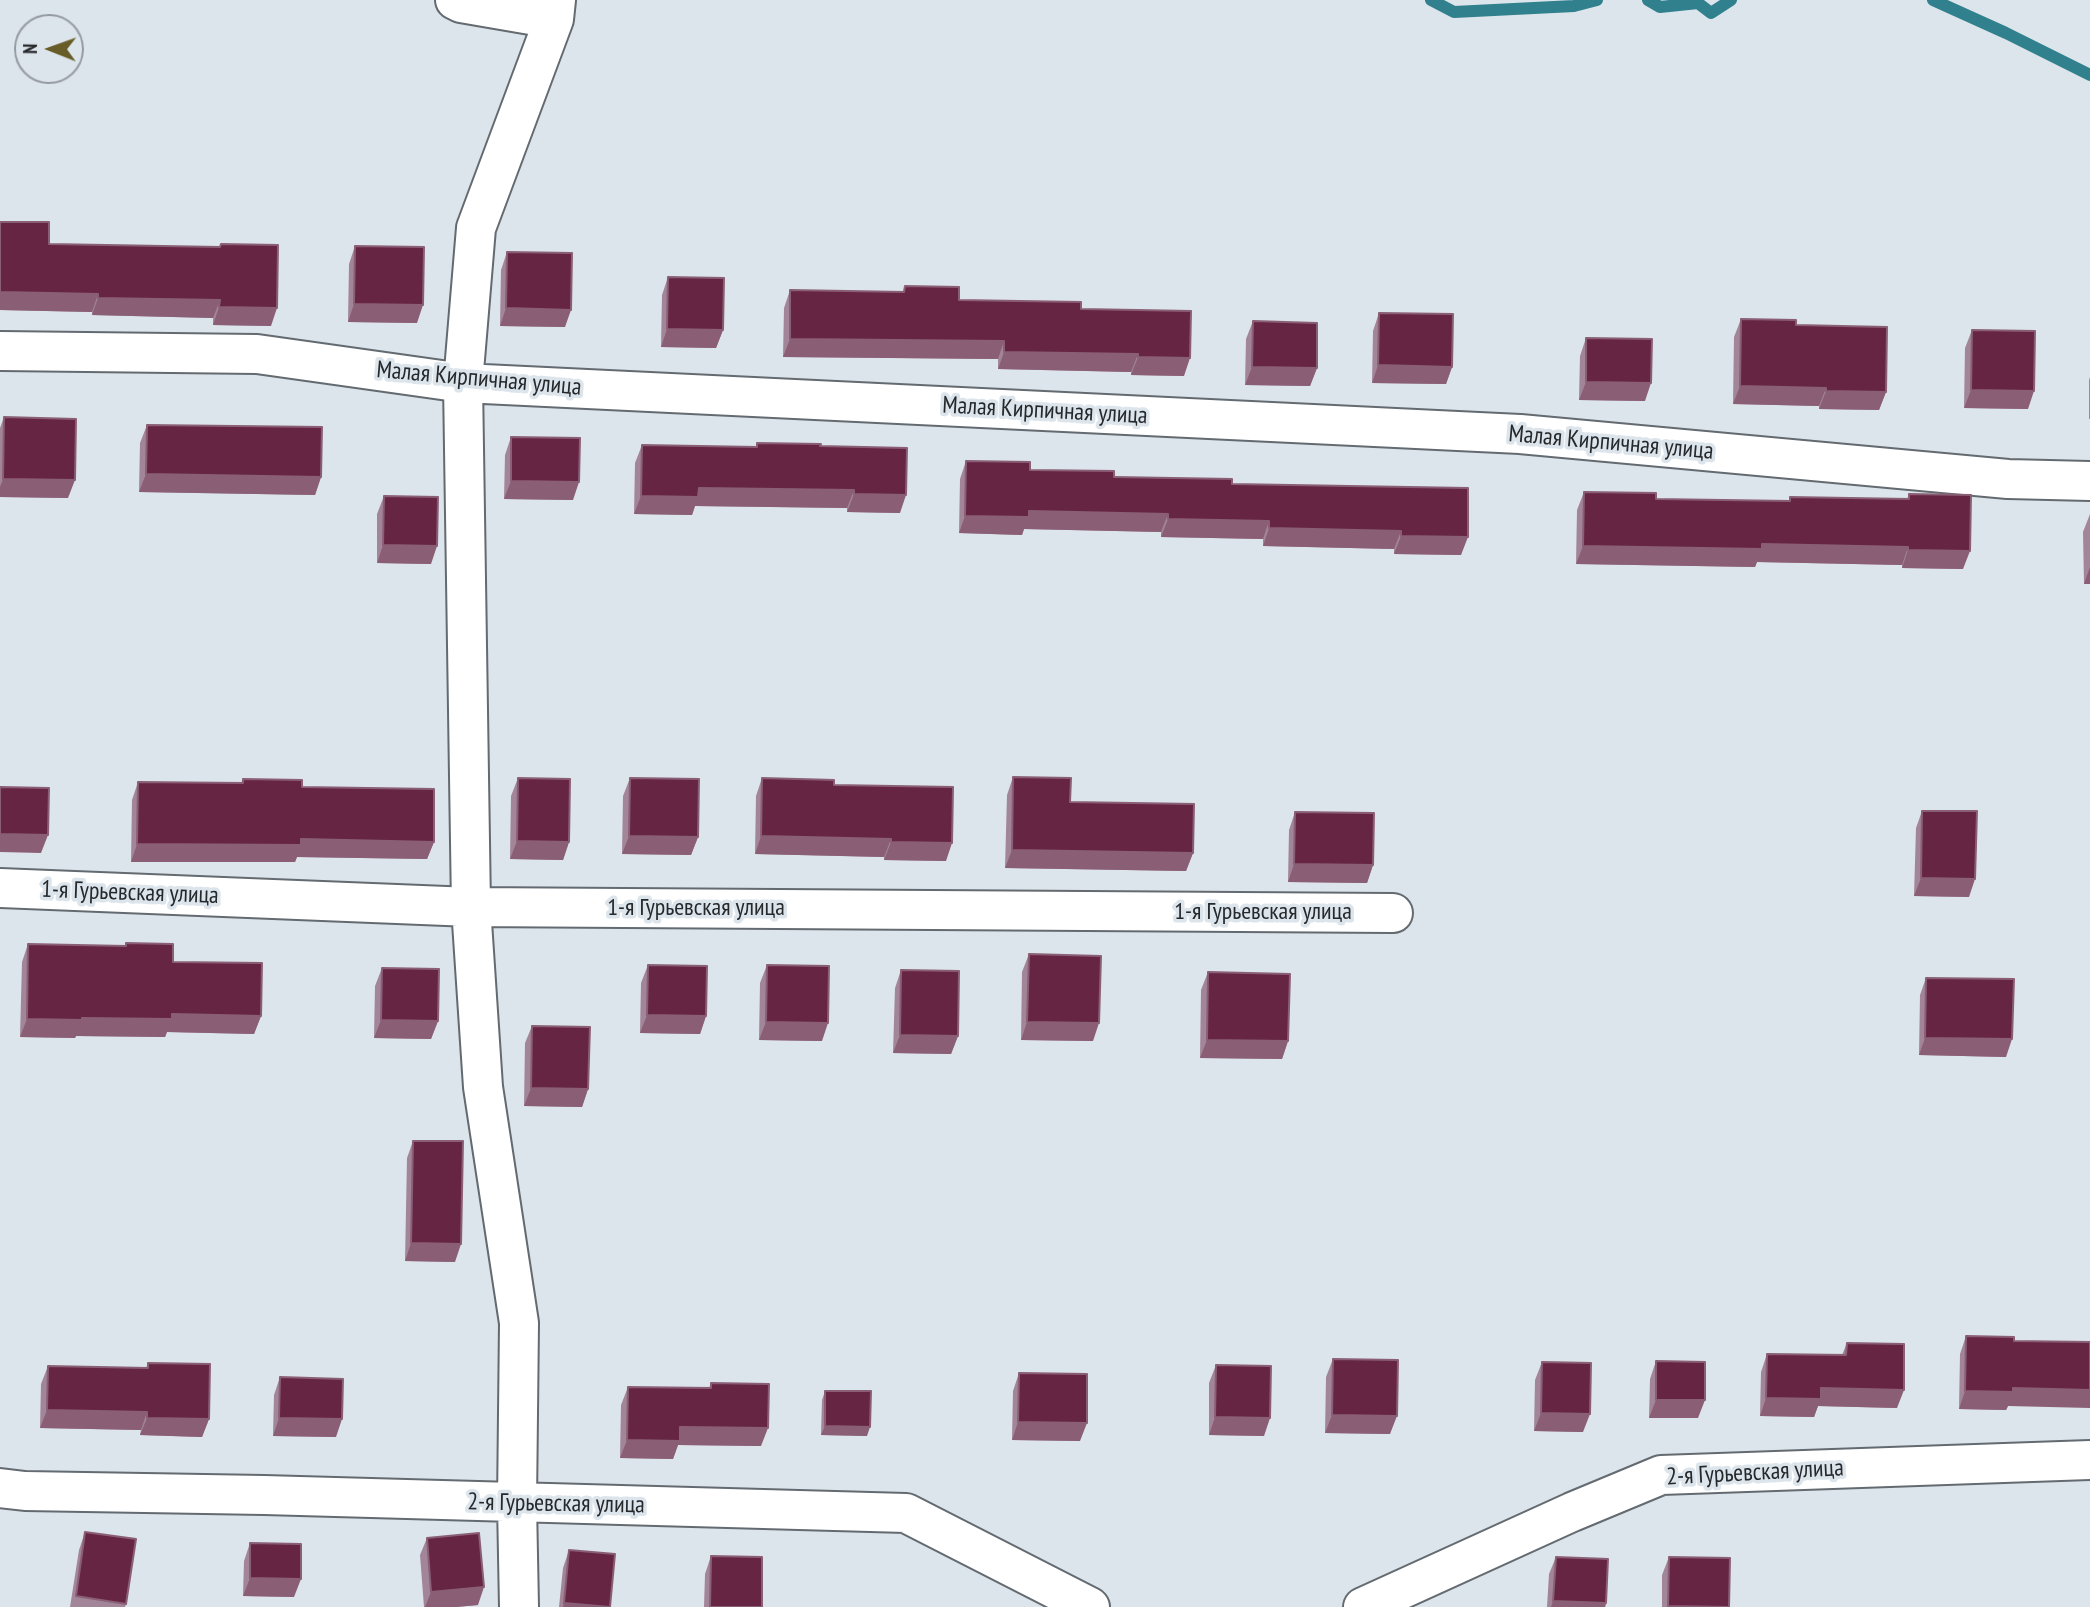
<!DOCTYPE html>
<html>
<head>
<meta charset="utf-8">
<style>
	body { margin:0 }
	#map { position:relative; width:2090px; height:1607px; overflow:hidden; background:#dde5ec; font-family:"PT Sans Narrow",sans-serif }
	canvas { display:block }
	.north { position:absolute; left:14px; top:14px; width:70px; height:70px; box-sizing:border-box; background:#dde5ec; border:2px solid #949a9f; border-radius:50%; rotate:271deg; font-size:19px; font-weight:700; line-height:28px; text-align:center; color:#26292c }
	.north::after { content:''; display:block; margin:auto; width:24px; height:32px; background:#685d29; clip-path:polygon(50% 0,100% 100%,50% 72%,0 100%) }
</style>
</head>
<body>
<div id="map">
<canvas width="2090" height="1607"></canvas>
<div class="north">N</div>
</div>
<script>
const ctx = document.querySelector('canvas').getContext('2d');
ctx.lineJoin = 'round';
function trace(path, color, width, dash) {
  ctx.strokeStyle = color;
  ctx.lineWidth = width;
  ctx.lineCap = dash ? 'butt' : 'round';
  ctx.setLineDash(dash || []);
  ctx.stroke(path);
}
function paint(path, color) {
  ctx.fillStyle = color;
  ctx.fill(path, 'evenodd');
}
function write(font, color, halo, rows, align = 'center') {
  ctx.font = font + ' "PT Sans Narrow",sans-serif';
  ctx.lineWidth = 7;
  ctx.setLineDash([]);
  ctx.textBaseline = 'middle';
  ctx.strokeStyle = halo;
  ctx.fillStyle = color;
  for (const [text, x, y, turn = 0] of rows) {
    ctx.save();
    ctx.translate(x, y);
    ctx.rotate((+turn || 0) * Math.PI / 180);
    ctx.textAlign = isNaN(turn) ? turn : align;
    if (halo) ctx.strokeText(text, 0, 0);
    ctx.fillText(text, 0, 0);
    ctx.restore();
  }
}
const stream = new Path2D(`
	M1431,0L1454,12L1574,6L1597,0
	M1648,0L1660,7L1698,3L1711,13L1731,0
	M1933,0L2006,33L2090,75`);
const minor = new Path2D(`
	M455,0L461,3L554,19
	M0,351L257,354L463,383L1520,434L2008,479L2090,481
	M0,888L471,907L1393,913
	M0,1488L25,1491L264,1495L906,1513L1090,1607
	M519,1607L517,1504L519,1323L483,1087L471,907L463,383L476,228L554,19L556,0
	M1363,1607L1572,1512L1661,1475L2090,1460`);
const wall = new Path2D(`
	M0,222L49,244L219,247L221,244L271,326L213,325V318L92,315V312L0,310Z
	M355,246L417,323L348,322L349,264Z
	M507,252L565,327L500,326L501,270Z
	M668,277L723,330L716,348L661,347L662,295Z
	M905,286L959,300L1081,309L1184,376L1131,375V372L998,369V359L783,357L784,308L790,290L903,292Z
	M1379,313L1452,367L1446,384L1372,383L1373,331Z
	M1741,319L1796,325L1886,392L1879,410L1819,409V406L1733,404L1734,337Z
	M1253,321L1317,368L1310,386L1245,385L1246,339Z
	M1972,330L2028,409L1964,408L1965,348Z
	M1586,338L1645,401L1579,400L1580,356Z
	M2090,377V419H2089V380Z
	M4,417L68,498L0,497V428Z
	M147,425L321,477L315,495L139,492L140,443Z
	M511,437L573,500L504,499L505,455Z
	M757,443L900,513L847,512V508L695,506L692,515L634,514L635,463L642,445L756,447Z
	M966,461L1030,470L1232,484L1468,488L1461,555L1394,554V549L1263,546V539L1161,537V532L1024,529L1022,535L959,533L960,479Z
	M1584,492L1656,499L1789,501L1790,497L1907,499L1909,494L1963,569L1902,568V565L1757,562L1755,567L1576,564L1577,510Z
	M384,496L431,564L377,563V514Z
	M2090,514V584H2084L2083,532Z
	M1013,777L1193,853L1186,871L1005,868L1007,795Z
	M518,778L569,842L563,860L510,859L511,796Z
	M630,778L698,837L691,855L622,854L623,796Z
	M762,778L834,785L946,861L884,860V857L755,854L756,796Z
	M243,779L302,787L434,842L427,859L297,857L295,862H131L132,800L138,782L241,783Z
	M1922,811L1969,897L1914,896L1916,828Z
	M1295,812L1373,865L1367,883L1288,882L1289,830Z
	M126,943L173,962L261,1016L254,1034L167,1032L165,1037L76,1036L75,1038L20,1037L22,962L28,944L125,946Z
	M1029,954L1093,1041L1021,1040L1022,972Z
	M648,965L706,1016L700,1034L640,1033L641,983Z
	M767,965L822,1041L759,1040L760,983Z
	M382,968L438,1021L431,1039L374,1038L375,986Z
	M901,970L958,1036L951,1054L893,1053L895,988Z
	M1208,972L1288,1041L1282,1059L1200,1058L1201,990Z
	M1926,978L2006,1057L1919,1055L1920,995Z
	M532,1026L588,1089L582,1107L524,1106L525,1043Z
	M413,1141L455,1262L405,1261L407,1158Z
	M1966,1336L2008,1406L2006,1410L1959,1409L1960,1354Z
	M1847,1343L1897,1408L1818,1406L1814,1417L1760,1416L1761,1372L1767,1354L1842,1355Z
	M1333,1359L1390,1434L1325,1433L1326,1377Z
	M1656,1361L1698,1418H1649L1650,1379Z
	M1542,1362L1583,1432L1534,1431L1535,1380Z
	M148,1363L209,1419L202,1437L140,1435L141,1430L40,1428L41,1384L48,1366L146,1368Z
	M1216,1365L1264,1436L1209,1435V1383Z
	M1019,1373L1080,1441L1012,1440L1013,1391Z
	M280,1377L336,1437L273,1436L274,1395Z
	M711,1383L761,1446L678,1445L673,1459L620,1458L621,1405L628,1387L709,1388Z
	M825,1391L867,1436L821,1435L822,1400Z
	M85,1532L126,1604L125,1607H70L79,1550Z
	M427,1538L478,1605L456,1607H424L420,1555Z
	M250,1543L294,1597L243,1596L244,1561Z
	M569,1550L610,1607H559L563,1568Z
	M711,1556L762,1607H704L705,1574Z
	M1556,1557L1606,1603L1605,1607H1547L1549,1574Z
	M1669,1557L1729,1607H1662V1575Z`);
const shadedWall = new Path2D(`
	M0,292L98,294L92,312L0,310Z
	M98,298L220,300L213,318L92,315Z
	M354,304L423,305L417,323L348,322Z
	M219,307L277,308L271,326L213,325Z
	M506,308L571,310L565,327L500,326Z
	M667,329L723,330L716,348L661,347Z
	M790,339L1004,341L998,359L783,357Z
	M1004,352L1138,354L1131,372L998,369Z
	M1138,357L1190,358L1184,376L1131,375Z
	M1378,365L1452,367L1446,384L1372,383Z
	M1252,367L1317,368L1310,386L1245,385Z
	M1586,382L1651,383L1645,401L1579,400Z
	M1740,386L1826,388L1819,406L1733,404Z
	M1971,390L2034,391L2028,409L1964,408Z
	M1826,391L1886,392L1879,410L1819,409Z
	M146,474L321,477L315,495L139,492Z
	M3,479L75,480L68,498L0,497V487Z
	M511,481L579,482L573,500L504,499Z
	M699,488L854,490L847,508L695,506L692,515L634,514L641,496Z
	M854,494L906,495L900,513L847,512Z
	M1029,511L1168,514L1161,532L1024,529L1022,535L959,533L965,516Z
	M1168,519L1269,521L1263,539L1161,537Z
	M1269,528L1401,531L1394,549L1263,546Z
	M1401,536L1468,537L1461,555L1394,554Z
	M1762,544L1908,547L1902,565L1757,562L1755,567L1576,564L1583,546Z
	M383,545L437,546L431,564L377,563Z
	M1908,550L1970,551L1963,569L1902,568Z
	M2090,567V584H2084Z
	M0,834L48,835L41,853L0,852Z
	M629,836L698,837L691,855L622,854Z
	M761,836L891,839L884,857L755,854Z
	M301,839L434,842L427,859L297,857L295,862H131L137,844Z
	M517,841L569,842L563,860L510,859Z
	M891,842L952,843L946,861L884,860Z
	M1012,850L1193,853L1186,871L1005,868Z
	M1294,864L1373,865L1367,883L1288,882Z
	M1921,878L1975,879L1969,897L1914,896Z
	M172,1014L261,1016L254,1034L167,1032L165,1037L76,1036L75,1038L20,1037L27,1019Z
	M647,1015L706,1016L700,1034L640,1033Z
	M381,1020L438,1021L431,1039L374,1038Z
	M766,1022L828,1023L822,1041L759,1040Z
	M1027,1022L1099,1023L1093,1041L1021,1040Z
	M900,1035L958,1036L951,1054L893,1053Z
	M1925,1038L2012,1039L2006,1057L1919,1055Z
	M1207,1040L1288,1041L1282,1059L1200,1058Z
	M531,1088L588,1089L582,1107L524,1106Z
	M411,1243L461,1244L455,1262L405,1261Z
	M1821,1388L1904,1390L1897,1408L1818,1406L1814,1417L1760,1416L1766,1398Z
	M2013,1388L2090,1390V1408L2008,1406L2006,1410L1959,1409L1965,1391Z
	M1656,1400H1705L1698,1418H1649Z
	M47,1410L147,1412L141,1430L40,1428Z
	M1541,1413L1590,1414L1583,1432L1534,1431Z
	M1332,1415L1397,1416L1390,1434L1325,1433Z
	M1215,1417L1270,1418L1264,1436L1209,1435Z
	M147,1418L209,1419L202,1437L140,1435Z
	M279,1418L342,1419L336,1437L273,1436Z
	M1018,1422L1087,1423L1080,1441L1012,1440Z
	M825,1426L870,1427L867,1436L821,1435Z
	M680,1427L768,1428L761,1446L678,1445L673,1459L620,1458L627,1440Z
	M250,1578L301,1579L294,1597L243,1596Z
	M484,1587L478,1605L456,1607H425L431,1592Z
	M1553,1601L1606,1603L1605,1607H1551Z
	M564,1603L609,1607H563Z`);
const building = new Path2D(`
	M0,222H49V244L220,247L221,244L278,245L277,308L219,307L220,300L98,298V294L0,292Z
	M355,246L424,247L423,305L354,304Z
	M507,252L572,253L571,310L506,308Z
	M668,277L724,278L723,330L667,329Z
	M905,286L959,287V300L1081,302V309L1191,311L1190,358L1138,357V354L1004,352V341L790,339V290L904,292Z
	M1379,313L1453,314L1452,367L1378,365Z
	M1741,319L1796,320V325L1887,327L1886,392L1826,391V388L1740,386Z
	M1253,321L1317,323V368L1252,367Z
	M1972,330L2035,331L2034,391L1971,390Z
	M1586,338L1652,339L1651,383L1586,382Z
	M4,417L76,419L75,480L3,479Z
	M147,425L322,427L321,477L146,474Z
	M511,437L580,438L579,482L511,481Z
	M757,443L821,444L820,446L907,448L906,495L854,494V490L699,488L698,497L641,496L642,445L757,447Z
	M966,461L1030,462V470L1114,471V477L1232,479V484L1468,488V537L1401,536V531L1269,528V521L1168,519V514L1029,511V517L965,516Z
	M1584,492L1656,493V499L1790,501V497L1909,499V494L1971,495L1970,551L1908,550V547L1762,544V549L1583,546Z
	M384,496L438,497L437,546L383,545Z
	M1013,777L1071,778L1070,802L1194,804L1193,853L1012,850Z
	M518,778L570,779L569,842L517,841Z
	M630,778L699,779L698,837L629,836Z
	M762,778L834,780V785L953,787L952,843L891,842V839L761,836Z
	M243,779L302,780V787L434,789V842L301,839V845L137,844L138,782L243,783Z
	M0,787L49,788L48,835L0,834Z
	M1922,811H1977L1975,879L1921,878Z
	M1295,812L1374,813L1373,865L1294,864Z
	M126,943L173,944V962L262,963L261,1016L172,1014V1019L82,1018V1020L27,1019L28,944L126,946Z
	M1029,954L1101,956L1099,1023L1027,1022Z
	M648,965L707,966L706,1016L647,1015Z
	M767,965L829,966L828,1023L766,1022Z
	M382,968L439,969L438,1021L381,1020Z
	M901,970L959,971L958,1036L900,1035Z
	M1208,972L1290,974L1288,1041L1207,1040Z
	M1926,978L2014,979L2012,1039L1925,1038Z
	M532,1026L590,1027L588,1089L531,1088Z
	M413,1141H463L461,1244L411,1243Z
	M1966,1336L2014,1337V1341L2090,1342V1390L2013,1388V1392L1965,1391Z
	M1847,1343L1904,1344V1390L1821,1388V1399L1766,1398L1767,1354L1846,1355Z
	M1333,1359L1398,1360L1397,1416L1332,1415Z
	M1656,1361L1705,1362V1400H1656Z
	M1542,1362L1591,1363L1590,1414L1541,1413Z
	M148,1363L210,1364L209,1419L147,1418V1412L47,1410L48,1366L148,1368Z
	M1216,1365L1271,1366L1270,1418L1215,1417Z
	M1019,1373L1087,1374V1423L1018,1422Z
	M280,1377L343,1379L342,1419L279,1418Z
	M711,1383L769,1384L768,1428L680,1427V1441L627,1440L628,1387L711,1388Z
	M825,1391H871L870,1427L825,1426Z
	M85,1532L136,1539L126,1604L76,1596Z
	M479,1533L484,1587L431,1592L427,1538Z
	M250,1543L301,1544V1579L250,1578Z
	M569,1550L615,1554L610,1607L564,1603Z
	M711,1556L762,1557V1607H710Z
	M1556,1557L1608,1559L1606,1603L1553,1601Z
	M1669,1557L1730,1558L1729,1607L1668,1606Z`);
const streetNames = [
	["Малая Кирпичная улица",479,379,5],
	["Малая Кирпичная улица",1045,411,3],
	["Малая Кирпичная улица",1611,443,5],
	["1-я Гурьевская улица",130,893,2],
	["1-я Гурьевская улица",696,908],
	["1-я Гурьевская улица",1263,912],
	["2-я Гурьевская улица",1755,1473,-3],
	["2-я Гурьевская улица",556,1504,1]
];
trace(stream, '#31808d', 12);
trace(minor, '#636a70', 42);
trace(minor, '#fff', 38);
paint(wall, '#a28598');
paint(shadedWall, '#8a5f76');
paint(building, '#662543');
trace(building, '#8a5f76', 2);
write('24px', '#26292c', '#dde5ec', streetNames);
</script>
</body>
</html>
